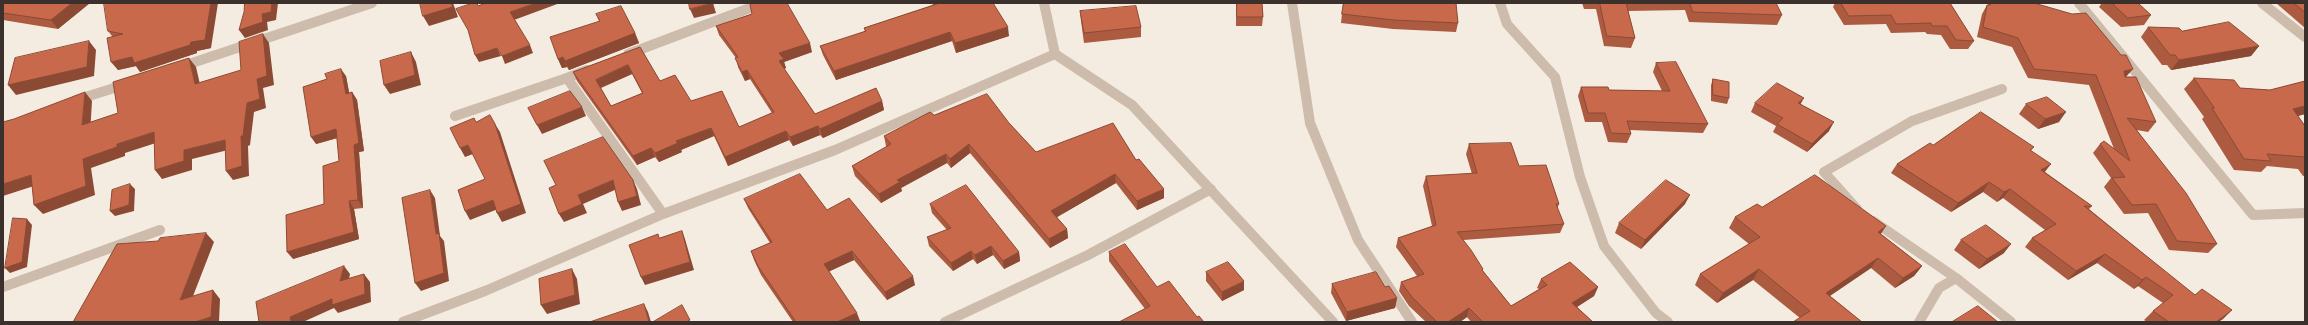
<!DOCTYPE html>
<html>
<head>
<meta charset="utf-8">
<style>
	body { margin:0 }
	#map { position:relative; width:2308px; height:325px; overflow:hidden; background:#f4ebe1; font-family:Ubuntu,sans-serif }
	canvas { display:block }
	.frame { position:absolute; inset:0; border:4px solid #3b302b; pointer-events:none }
</style>
</head>
<body>
<div id="map">
<canvas width="2308" height="325"></canvas>
<div class="frame"></div>
</div>
<script>
const ctx = document.querySelector('canvas').getContext('2d');
ctx.lineJoin = 'round';
function trace(path, color, width, dash) {
  ctx.strokeStyle = color;
  ctx.lineWidth = width;
  ctx.lineCap = dash ? 'butt' : 'round';
  ctx.setLineDash(dash || []);
  ctx.stroke(path);
}
function paint(path, color) {
  ctx.fillStyle = color;
  ctx.fill(path, 'evenodd');
}
const minor = new Path2D(`
	M1044,3L1055,54L1132,105L1333,322
	M1292,3L1310,123L1358,240L1412,322
	M1500,3L1507,24L1555,77L1580,177L1604,246L1656,313L1668,322
	M2079,3L2253,215L2305,213
	M2262,3L2305,37
	M628,54L763,3
	M180,67L372,3
	M587,70L567,78L663,214
	M76,100L127,84
	M455,116L567,78
	M1857,209L1824,172L1912,121L2002,89
	M1873,221L1956,278L1939,288L1919,322
	M1956,278L2011,322
	M3,287L160,230
	M403,322L485,291L663,214L835,150L1055,54
	M945,322L1088,255L1211,189`);
const wall = new Path2D(`
	M3,3H90L58,29L3,20Z
	M932,3H993L1009,36L956,53L952,41L836,80L823,55L820,46L865,32L864,28L933,5Z
	M1236,3H1262L1263,17L1262,26H1236Z
	M1343,3L1458,23L1456,32L1393,29L1341,23Z
	M1582,3H1776L1782,15L1777,25L1689,22L1685,10L1628,11L1635,38L1631,48L1604,46L1596,9H1584Z
	M1835,3H1950L1974,41L1968,49H1950L1941,35L1927,34L1925,32L1891,33L1886,24L1844,25L1833,7Z
	M1989,3H2034L2127,77L2156,122L2148,132L2137,130L2217,244L2208,253L2169,250L2148,213L2124,214L2104,187L2111,178L2093,153L2100,144L2114,149L2089,85L2028,78L2012,47L1977,37L1982,14L1987,5H1988Z
	M2102,3H2138L2151,15L2144,25L2121,27L2099,7Z
	M2276,3H2305V28Z
	M1080,11L1141,27V37L1084,43L1081,21Z
	M596,14L635,33L639,43L569,70L567,67L562,68L558,59L599,21Z
	M752,14L812,52L784,62L786,68L784,69L815,114L882,101L884,110L823,138L820,135L793,146L789,140L728,166L714,136L681,150L682,152L659,162L655,157L637,165L577,81L573,72L640,47L660,81L691,101L739,127L772,113L750,79L745,81L738,67L736,58L719,35L716,26ZM632,74L642,93L611,106L601,88Z
	M2148,27L2182,31L2259,46L2251,56L2171,70L2167,65H2162L2141,37Z
	M108,31L211,48L197,51V53L140,72L136,66L118,70L112,36Z
	M1656,63L1708,124L1703,133L1630,130L1631,134L1627,143L1608,142L1602,122H1585L1578,96L1581,87L1609,90L1662,91L1653,72Z
	M346,76L349,93L352,92L357,100L364,151L359,152L363,208L354,209L359,239L293,259L324,204L339,161L337,138L316,144Z
	M2194,78L2240,88L2270,90L2305,81V114L2298,116L2305,126V176H2303L2298,169L2267,166L2261,172L2234,170L2202,119L2204,117L2184,89Z
	M1713,79L1729,98L1727,104L1711,101V85Z
	M1755,103L1801,104L1829,131L1807,152L1773,132L1776,126L1751,112Z
	M2026,104L2059,122L2038,129L2019,114Z
	M934,115L1009,123L1036,152L1136,160L1164,198L1137,210L1116,183L1057,217L1067,229L1068,238L1050,248L970,153L951,168L947,163L901,188L902,191L881,203L855,176L852,166L887,147L886,146L884,136Z
	M1469,144L1519,166L1559,204L1557,209L1564,224L1560,233L1463,240L1483,271L1511,306L1539,289L1537,288L1541,279L1598,287L1594,296L1577,307L1593,322H1471L1467,317L1460,322H1426L1409,306L1399,291L1401,282L1417,276L1396,247L1398,238L1432,226L1423,186L1426,176L1472,174L1466,154Z
	M1933,145L2034,147L2031,150L2045,172L2092,206L2089,209L2223,319L2218,322H2147L2144,320L2153,311L2163,303L2138,286L2134,289L2097,263L2068,280L2025,247L2032,238L2045,230L2003,198L1997,202L1983,192L1951,212L1891,173L1897,164Z
	M744,199L827,210L915,285L887,300L854,260L829,271L860,321L858,322H793L761,275L754,260L751,251L770,243L748,208Z
	M930,204L1019,252L1020,261L1004,269L993,255L977,264L973,259L953,271L929,246L927,237L947,230L932,213Z
	M1685,204L1641,249L1615,233L1619,223Z
	M1762,207L1881,234L1922,266L1914,276L1895,288L1871,268L1830,296L1862,322L1800,318L1753,280L1717,303L1695,285L1700,274L1749,244L1729,228L1735,217Z
	M1961,240L2004,253L1979,269L1954,250Z
	M1109,252L1157,287L1197,317L1145,309L1109,261Z
	M1206,272L1244,290L1222,301L1206,281Z
	M1332,284L1385,287L1397,298L1395,308L1346,321L1331,293Z`);
const shadedWall = new Path2D(`
	M72,3H90L58,29L51,20Z
	M211,3H218L211,48L197,51V53L140,72L136,66L118,70L111,62L191,42Z
	M272,3H278L276,20L267,22L268,30L245,38L239,30L262,14Z
	M451,3H453L458,17L429,26L423,16Z
	M536,3H560L514,20L510,12Z
	M713,3L716,13L694,18L690,9Z
	M1008,27L1009,36L956,53L955,43Z
	M950,32L952,41L836,80L834,71Z
	M635,33L639,43L569,70L565,61Z
	M263,34L269,43L274,85L263,88L266,108L254,112L250,145L248,146L249,176L233,180L226,171L241,136L247,103L257,79Z
	M89,41L96,50L94,76L16,95L8,85Z
	M810,43L812,52L784,62L786,68L782,70L779,61V53Z
	M530,45L533,53L505,64L502,56Z
	M2259,46L2251,56L2171,70L2179,60Z
	M497,48L501,56L479,62L475,55Z
	M411,52L416,62L421,85L390,94L384,85Z
	M563,57L567,67L562,68L558,59Z
	M189,58L196,67L202,93L195,84Z
	M628,65L632,74L600,88L596,80Z
	M341,69L346,76L351,102L346,94Z
	M2133,69L2125,78L2117,80L2124,71Z
	M747,70L750,79L745,81L742,72Z
	M85,92L92,101L90,134L82,125Z
	M352,92L357,100L364,151L359,152L363,208L358,200L354,145Z
	M1804,98L1799,107L1798,103Z
	M882,101L884,110L823,138L820,129Z
	M2305,106V114L2283,120L2293,109Z
	M582,107L586,116L542,134L537,125Z
	M2066,112L2059,122L2038,129L2045,119Z
	M1834,122L1829,131L1807,152L1812,144Z
	M495,124L500,132L526,213L502,222L497,213Z
	M818,126L820,135L793,146L790,137Z
	M711,128L714,136L681,150L682,152L659,162L655,153L676,141Z
	M336,129L341,137L316,144L311,137Z
	M786,131L789,140L728,166L725,157Z
	M154,132L162,141L125,153V156L91,168L95,195L43,214L34,205L83,159L117,144Z
	M225,140L232,149L192,159V170L162,179L155,170L184,150Z
	M969,144L970,153L951,168L950,159Z
	M468,145L473,154L465,157L460,148Z
	M651,148L655,157L637,165L633,156Z
	M946,154L947,163L901,188L902,191L881,203L879,194L897,180Z
	M2051,164L2044,173L2041,170Z
	M1115,174L1116,183L1052,220L1051,211Z
	M31,175L40,184L3,196V184Z
	M613,180L617,189L583,204L587,213L564,222L559,214L578,195Z
	M633,180L637,189L641,205L622,211L618,202Z
	M1989,182L1983,192L1951,212L1958,203Z
	M130,184L135,189L134,211L115,216L110,211Z
	M1164,189V198L1137,210V201Z
	M2010,189L2003,198L1997,202L2004,192Z
	M430,190L435,198L440,236L444,241L449,281L421,291L415,283L436,234Z
	M1690,195L1685,204L1641,249L1645,240Z
	M493,200L498,209L470,220L465,211Z
	M349,201L354,209L359,239L293,259L287,252Z
	M27,219L32,225L27,267L10,273L5,268Z
	M1886,226L1879,237L1878,232Z
	M1067,229L1068,238L1050,248L1049,239Z
	M682,231L685,239L694,270L645,285L641,277Z
	M206,233L214,242L188,309L180,300Z
	M2011,244L2004,253L1979,269L1987,259Z
	M991,246L993,255L977,264L975,255Z
	M852,251L854,260L826,273L824,264Z
	M971,251L973,259L953,271L951,263Z
	M1019,252L1020,261L1004,269L1003,261Z
	M2105,254L2097,263L2068,280L2076,271Z
	M1878,258L1871,268L1819,303L1826,293Z
	M344,266L350,274L347,289L340,281Z
	M1922,266L1914,276L1895,288L1903,278Z
	M572,269L577,279L580,304L547,314L541,305Z
	M1759,269L1753,280L1717,303L1723,293Z
	M364,274L370,282L371,302L338,313L334,308L303,322H291L290,317Z
	M913,276L915,285L887,300L885,292Z
	M2146,277L2138,286L2134,289L2142,280Z
	M1244,281V290L1222,301V292Z
	M1598,287L1594,296L1569,312L1572,303Z
	M213,290L220,299L219,322H195Z
	M1397,298L1395,308L1346,321L1347,312Z
	M644,304L648,312L651,322H649Z
	M1469,308L1467,317L1460,322H1448Z
	M2232,310L2223,319L2218,322H2216Z
	M857,313L860,321L858,322H837Z`);
const building = new Path2D(`
	M3,3H72L51,20L3,13Z
	M104,3H211L205,40L191,42L190,45L134,63L132,57L111,62L107,38L123,34L108,31Z
	M245,3H272L271,12L262,14L263,22L239,30L244,12Z
	M420,3H451L453,7L423,16Z
	M473,3H477L478,6L486,3H536L510,12L530,45L502,56L497,48L475,55L468,30L456,9Z
	M689,3H713L690,9Z
	M754,3H787L810,43L779,53L784,59L779,61L815,114L876,88L882,101L820,129L818,126L790,137L786,131L725,157L711,128L676,141L678,143L655,153L651,148L633,156L573,72L640,47L660,81L675,75L691,101L722,91L739,127L774,112L747,70L742,72L735,58L738,57L716,26L752,14L750,5ZM628,65L643,93L611,106L596,80Z
	M937,3H993L1008,27L955,43L950,32L834,71L820,46L866,31L864,28L937,4Z
	M1237,3H1262L1263,17H1237Z
	M1344,3H1456L1458,23L1394,20L1342,14Z
	M1600,3H1626L1635,38L1607,36Z
	M1690,3H1776L1782,15L1693,12Z
	M1841,3H1950L1974,41L1956,40L1947,26H1932L1931,23L1896,24L1891,15L1849,16Z
	M1991,3H2034L2072,14L2086,13L2121,55H2126L2133,69L2124,71L2125,77H2136L2156,122L2127,118L2186,193L2217,244L2177,241L2156,204L2132,205L2112,178L2125,177L2100,144L2104,141L2130,161L2096,75L2034,69L2018,38L1983,27L1987,5H1990Z
	M2112,3H2138L2151,15L2128,18Z
	M2294,3H2305V12Z
	M621,6L635,33L565,61L563,57L558,59L550,37L600,21L596,14Z
	M1136,6L1141,27L1084,33L1080,11Z
	M2229,22L2259,46L2179,60L2175,55H2170L2148,27L2179,28L2182,31Z
	M263,34L267,76L257,79L260,99L247,103L243,136H241L242,166L226,171L225,140L184,150V161L155,170L154,132L117,144V147L83,159L86,186L34,205L31,175L3,184V122L14,119L85,92L82,125L118,113L113,82L189,58L195,84L241,70L239,42Z
	M89,41L87,67L8,85L15,58Z
	M411,52L415,75L384,85L380,61Z
	M1676,62L1708,124L1627,121L1631,134L1611,133L1605,113H1588L1581,87H1608L1609,90L1670,91L1656,63Z
	M341,69L346,94L352,92L359,143L354,145L358,200L349,201L354,232L287,252L286,215L324,204L323,166L339,161L336,129L311,137L303,87L327,79L325,74Z
	M2194,78L2234,80L2240,88L2270,90L2305,81V106L2293,109L2305,126V157L2267,154L2271,161L2244,159L2212,108H2214Z
	M1713,79L1729,82V98L1713,95Z
	M1777,83L1804,98L1798,103L1834,122L1812,144L1777,124L1783,118L1755,103Z
	M570,91L582,107L537,125L528,108Z
	M987,94L1009,123L1036,152L1113,123L1136,160L1139,159L1164,189L1137,201L1115,174L1051,211L1067,229L1049,239L969,144L950,159L946,154L897,180L900,182L879,194L852,166L891,144L884,136L911,122L930,112L934,115Z
	M2047,97L2066,112L2045,119L2026,104Z
	M1981,112L2034,147L2030,150L2051,164L2041,170L2092,206H2084L2195,295L2202,289L2232,310L2216,322H2212L2210,321L2209,322H2169L2153,311L2173,295L2146,277L2142,280L2105,254L2076,271L2032,238L2056,224L2010,189L2004,192L1989,182L1958,203L1897,164L1930,143L1933,145Z
	M490,115L495,124L521,204L497,213L493,200L465,211L458,190L485,179L468,145L460,148L450,128L474,118L476,122Z
	M603,137L633,180L637,196L618,202L613,180L578,195L582,204L559,214L549,188L556,185L544,161Z
	M1511,143L1519,166L1546,165L1559,204H1556L1564,224L1457,232L1471,250L1483,269L1482,270L1511,306L1547,285L1541,279L1570,262L1598,287L1572,303L1593,322H1483L1469,308L1448,322H1437L1412,297L1401,282L1424,274L1398,238L1436,225L1426,176L1477,173L1469,144Z
	M800,174L827,210L849,198L913,276L885,292L852,251L824,264L857,313L837,322H796L758,266L751,251L772,242L744,199Z
	M1815,175L1886,226L1878,232L1922,266L1903,278L1878,258L1826,293L1862,322H1793L1810,311L1759,269L1723,293L1700,274L1760,237L1735,217L1757,204L1762,207Z
	M1666,180L1690,195L1645,240L1619,223Z
	M130,184L129,205L110,211L112,190Z
	M966,185L1019,252L1003,261L991,246L975,255L971,251L951,263L927,237L951,228L930,204Z
	M430,190L436,234L439,233L444,273L415,283L402,198Z
	M13,218L27,219L22,262L5,268Z
	M1986,225L2011,244L1987,259L1961,240Z
	M682,231L690,262L641,277L629,245L658,234L659,238Z
	M206,233L180,300L213,290L211,317L195,322H73L117,244L158,241L160,238Z
	M1125,244L1157,287L1169,281L1197,317L1199,316L1204,322H1119L1150,306L1109,252Z
	M1228,262L1244,281L1222,292L1206,272Z
	M344,266L340,281L364,274L365,294L332,305V299L290,317L291,322H259L256,302Z
	M572,269L575,295L541,305L539,279Z
	M1376,272L1385,287L1389,286L1397,298L1347,312L1332,284Z
	M644,304L649,322H619L618,321V322H590Z
	M682,305L690,320L686,322H653Z
	M1978,306L1998,322H1952Z`);
trace(minor, '#cdbbac', 10);
paint(wall, '#ac5a40');
paint(shadedWall, '#8c4a34');
paint(building, '#c8694b');
trace(building, '#8c4a34', 1);
</script>
</body>
</html>
